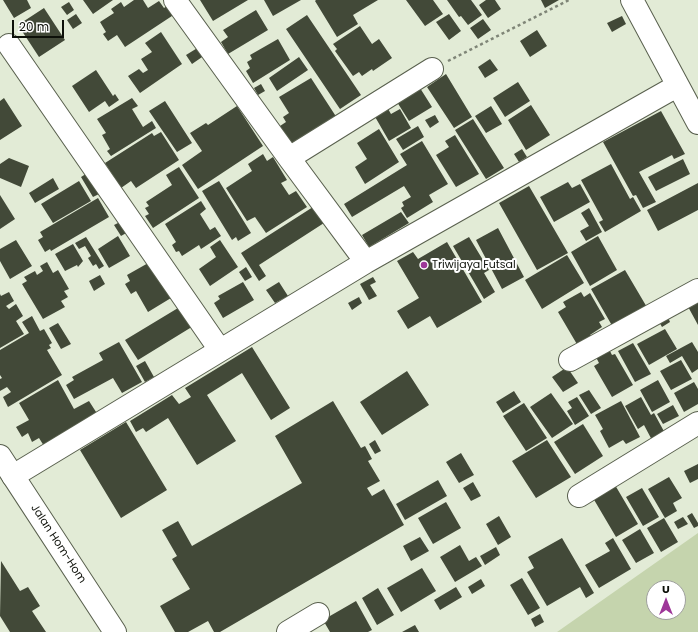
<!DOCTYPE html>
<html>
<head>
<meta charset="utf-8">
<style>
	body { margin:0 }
	#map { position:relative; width:698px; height:632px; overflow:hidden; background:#e2ebd6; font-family:Poppins,sans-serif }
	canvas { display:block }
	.north { position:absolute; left:646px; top:580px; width:40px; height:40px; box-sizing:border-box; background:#fff; border:1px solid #9e9f9d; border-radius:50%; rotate:0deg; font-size:11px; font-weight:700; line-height:16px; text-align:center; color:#0d1009 }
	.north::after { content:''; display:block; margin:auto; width:14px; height:18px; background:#9e3699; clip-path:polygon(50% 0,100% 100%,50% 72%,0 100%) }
	.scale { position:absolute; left:12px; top:20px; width:52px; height:18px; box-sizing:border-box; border:2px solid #0d1009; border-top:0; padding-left:5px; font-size:12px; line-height:14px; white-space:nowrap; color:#0d1009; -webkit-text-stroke:3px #fff; paint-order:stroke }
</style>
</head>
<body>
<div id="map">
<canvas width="698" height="632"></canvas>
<div class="north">U</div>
<div class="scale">20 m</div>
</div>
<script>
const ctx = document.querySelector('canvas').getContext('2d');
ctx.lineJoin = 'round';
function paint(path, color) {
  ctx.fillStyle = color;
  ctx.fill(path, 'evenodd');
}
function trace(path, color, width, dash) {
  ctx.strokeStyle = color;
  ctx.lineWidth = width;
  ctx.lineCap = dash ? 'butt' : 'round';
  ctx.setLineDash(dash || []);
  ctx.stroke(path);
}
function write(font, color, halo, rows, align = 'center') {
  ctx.font = font + ' Poppins,sans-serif';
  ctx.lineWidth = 4;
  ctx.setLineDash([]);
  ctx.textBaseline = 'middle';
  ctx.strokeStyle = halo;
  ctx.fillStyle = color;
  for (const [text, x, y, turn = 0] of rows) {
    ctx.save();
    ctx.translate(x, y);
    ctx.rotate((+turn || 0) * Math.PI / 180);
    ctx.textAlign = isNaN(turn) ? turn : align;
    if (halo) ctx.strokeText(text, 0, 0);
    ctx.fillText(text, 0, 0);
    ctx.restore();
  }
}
const green = new Path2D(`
	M698,533V632H557ZM654,588H678V612H654Z`);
const building = new Path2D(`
	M3,0H27L31,8L14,18Z
	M83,0H113L93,14Z
	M134,0H143L148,8L159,1L164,8L168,5L175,14L125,47L117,35L108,41L103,34L106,32L100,22L114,13L111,9L121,2L124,7Z
	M200,0H248L213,21Z
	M264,0H301L273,16Z
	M316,0H378L353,15L358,24L337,37L315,1Z
	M406,0H433L443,14L425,26Z
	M447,0H471L482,15L468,25L461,16L459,17Z
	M486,0H495L501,9L488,18L479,5Z
	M541,0H559L545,8Z
	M69,2L74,10L67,15L61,7Z
	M44,8L65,40L39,57L18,25Z
	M256,10L268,30L228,54L221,42L228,37L223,30Z
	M76,14L82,23L73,29L67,20Z
	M449,14L461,31L449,40L436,22Z
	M307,15L361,95L340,109L286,29Z
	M622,16L626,24L612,32L607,23Z
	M483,19L491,30L478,39L470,28Z
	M360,26L372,44L379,39L392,58L373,71L372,69L362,76L359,72L353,76L335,51L337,49L333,44Z
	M537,30L547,46L530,57L520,41Z
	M161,32L182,64L140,93L128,76L139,69L143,73L148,70L141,59L152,52L145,43Z
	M278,39L290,60L253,83L246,71L250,68L247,62L252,59L250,55Z
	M199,47L205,55L192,64L186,55Z
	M299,57L308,70L277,91L269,78Z
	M490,59L498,70L485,78L478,67Z
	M96,70L113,96L115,94L119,100L109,107L105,101L89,112L72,86Z
	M446,74L472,117L454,128L427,87Z
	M311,78L337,118L292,146L280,126L286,122L283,117L289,113L279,97Z
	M518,82L530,101L505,117L493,98Z
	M261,84L265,91L258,95L254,88Z
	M420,88L432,107L409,121L397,102Z
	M4,98L22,126L0,140V101Z
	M132,98L138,106L132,109L143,127L152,121L156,128L111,156L107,151L110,149L102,135L106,133L97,119Z
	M165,101L192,143L177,152L149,111Z
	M531,105L550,135L526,150L508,120Z
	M237,106L263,146L198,189L182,165L202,151L190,133L206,123L208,125Z
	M491,106L502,124L486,133L475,116Z
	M387,107L391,114L400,109L411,128L389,141L374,115Z
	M661,111L685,154L674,159L672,155L639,172L656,202L643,208L636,195L633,196L603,142Z
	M435,115L439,122L430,128L425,120Z
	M473,119L504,168L486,179L455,130Z
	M418,126L424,137L403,150L396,139Z
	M379,129L399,162L365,184L355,167L367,159L357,143Z
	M161,132L179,160L136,188L131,181L121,188L105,163L152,133L154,136Z
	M455,135L479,174L456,187L436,155L449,147L445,141Z
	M422,141L448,184L429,195L433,202L407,218L401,208L404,206L402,202L411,197L404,186L352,217L344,204L407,165L400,154Z
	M522,149L527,157L519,162L514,154Z
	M263,154L267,161L273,157L287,180L281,183L289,195L296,191L307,207L266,233L255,217L247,221L226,188L252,171L248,164Z
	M9,158L29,166L21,187L0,178V164Z
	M683,159L690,174L656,191L648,177Z
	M611,164L630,199L633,197L641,211L605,232L599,222L603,220L581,180Z
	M179,167L199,198L153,228L145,216L149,214L145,208L149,206L146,202L172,185L166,175Z
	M89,172L101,193L93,197L81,177Z
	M53,178L59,189L35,203L29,193Z
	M79,181L91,201L53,223L41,204Z
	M219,181L251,233L238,241L236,237L232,240L202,191Z
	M568,182L572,188L580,184L590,202L554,222L540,197Z
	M698,183V210L658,231L647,210Z
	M529,186L568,253L537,270L499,203Z
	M0,195L15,219L0,229Z
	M98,198L109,217L51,251L50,249L45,252L38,240L43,237L40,232Z
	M201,201L206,209L200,214L210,230L215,227L221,236L201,249L199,245L182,256L179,251L176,252L172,245L176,242L165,224Z
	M313,207L324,223L259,265L266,276L259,281L241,253Z
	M589,208L602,232L586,241L580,231L589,226L581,213Z
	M401,212L409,223L369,247L362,235Z
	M122,221L128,232L121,236L114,225Z
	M498,228L524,277L502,289L476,240Z
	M118,236L130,256L109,268L98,249Z
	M598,236L617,270L590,286L571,252Z
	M86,237L104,266L99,269L96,264L93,266L88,258L91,256L85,246L79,249L75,243Z
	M469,237L489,270L484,273L495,292L484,299L453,246Z
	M16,240L32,266L10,279L0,261V249Z
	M220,240L238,267L210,286L199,269L216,257L210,247Z
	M447,242L482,302L437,328L430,316L408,329L397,311L419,298L397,261L413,252L418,259Z
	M73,244L83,261L78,267L77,265L65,271L55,254Z
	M567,255L584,283L542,309L525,280Z
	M47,262L53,273L58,270L69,289L64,291L68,297L61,301L65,307L43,319L22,284L27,281L24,277L35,271L37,275L43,271L40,266Z
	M150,262L171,298L148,312L136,291L131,294L125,284L130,281L127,275Z
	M246,267L252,277L245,281L239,272Z
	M625,270L648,309L614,329L591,289Z
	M100,275L105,284L94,291L89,281Z
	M373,277L376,282L370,285L377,296L369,300L360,284Z
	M243,282L254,300L223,318L214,303L220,299L218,296Z
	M279,282L288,296L275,303L266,290Z
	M9,292L14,301L6,306L9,309L16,304L23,316L16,321L24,334L0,348V294L1,296Z
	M581,292L584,297L590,293L605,319L599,322L602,327L590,335L592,338L578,346L558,312L566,307L563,302Z
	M359,297L362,303L352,310L348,303Z
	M698,297V325L686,303Z
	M183,305L195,325L138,360L125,340Z
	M667,315L670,322L662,327L658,320Z
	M32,316L40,331L44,329L52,343L49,345L51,348L47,350L62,375L8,407L3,397L11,392L7,387L0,391V379L2,378L0,375V350L29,333L22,322Z
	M58,323L71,344L61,349L49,328Z
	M665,329L677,349L649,365L637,344Z
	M119,342L142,382L122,393L113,378L74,399L66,385L74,380L72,377L103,360L99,353Z
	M692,342L698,352V369L692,373L682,356L670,363L666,356Z
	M633,343L651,374L635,382L618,351Z
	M252,347L290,408L271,420L242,373L207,395L236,441L197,465L168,418L146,432L143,428L136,432L130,421L172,395L179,404L191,397L185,388Z
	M609,349L612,355L615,354L633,385L612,397L594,366L599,363L596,357Z
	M681,360L692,379L671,390L660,371Z
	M145,361L154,377L145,382L136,366Z
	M567,367L578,383L563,392L552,377Z
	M407,371L429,405L382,435L360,402Z
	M58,380L74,409L89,401L98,415L44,446L39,438L32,442L28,433L22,437L16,427L29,420L19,403Z
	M658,380L670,402L652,412L640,390Z
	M694,382L698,389V404L684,412L674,393Z
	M589,390L601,408L591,414L579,395Z
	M514,391L521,402L503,413L496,402Z
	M551,393L573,424L552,438L530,407Z
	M577,397L589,416L575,425L567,411L572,408L568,402Z
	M641,397L651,415L654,413L666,435L653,442L644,425L638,429L625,406Z
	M333,401L361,448L365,446L372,459L368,461L380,481L367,488L372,496L384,489L404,525L220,632H214L208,621L188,632H175L160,606L190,589L172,559L177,556L162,530L178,521L192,546L302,483L275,436Z
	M621,401L640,437L626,444L623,440L609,448L600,431L603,429L595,415Z
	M524,403L547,438L526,451L503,416Z
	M673,405L679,416L663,424L657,414Z
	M126,422L167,490L121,518L80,450Z
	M583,424L603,456L575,474L554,442Z
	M375,440L381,451L375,454L369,444Z
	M547,440L571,477L536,498L512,461Z
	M461,453L474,475L459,483L446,462Z
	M698,464V479L690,483L684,471Z
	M669,477L682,498L673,503L677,511L665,518L648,489Z
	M438,480L447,496L405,520L396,504Z
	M473,482L481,496L471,501L463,488Z
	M615,485L638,524L616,537L593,498Z
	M642,488L659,517L643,526L626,497Z
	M446,502L461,528L433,544L418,518Z
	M692,513L698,523V526L694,528L687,516Z
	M499,516L511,537L498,545L486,524Z
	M683,517L688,524L678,529L674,522Z
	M664,518L678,542L661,552L647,528Z
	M640,529L654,553L636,563L622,540Z
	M420,537L429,551L411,561L403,546Z
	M562,538L594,593L586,598L580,587L547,606L527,572L534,568L528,557Z
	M613,538L631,569L599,588L585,565L610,551L605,543Z
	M460,545L469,561L476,557L482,566L455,582L440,557Z
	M496,547L500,555L485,565L480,556Z
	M1,561L20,591L28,587L40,606L32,611L46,632H10L0,616Z
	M422,568L436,591L401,612L387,588Z
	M522,578L540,608L528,615L510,585Z
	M481,579L485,586L472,594L468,587Z
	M456,587L462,597L440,610L434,600Z
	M378,588L394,615L377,625L362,598Z
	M356,601L372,630L368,632H330L323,620Z
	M540,614L544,622L535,627L531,619Z
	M415,625L419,632H402Z`);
const path = new Path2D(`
	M448,61L569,0`);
const minor = new Path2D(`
	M175,0L289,158L366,262
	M632,0L698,123
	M9,45L220,350
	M289,158L432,69
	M570,360L698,290
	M13,476L366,262L677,86
	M579,496L698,423
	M288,632L318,614`);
const highway = new Path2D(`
	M0,456L115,632`);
const markers = [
	[424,265,4,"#9e3699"]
];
const poiNames = [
	["Triwijaya Futsal",432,265]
];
const streetNames = [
	["Jalan Hom-Hom",58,544,57]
];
paint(green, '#c5d4ad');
paint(building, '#424938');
trace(minor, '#59604e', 24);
trace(highway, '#59604e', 24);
trace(path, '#7f8577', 2.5, [3, 3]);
trace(minor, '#fff', 22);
trace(highway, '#fff', 22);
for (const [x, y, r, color] of markers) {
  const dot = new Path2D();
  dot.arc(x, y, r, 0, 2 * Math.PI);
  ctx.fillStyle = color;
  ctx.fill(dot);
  trace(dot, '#fff', 1.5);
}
write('11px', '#0d1009', '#fff', poiNames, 'left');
write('11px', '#0d1009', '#fff', streetNames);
</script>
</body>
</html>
